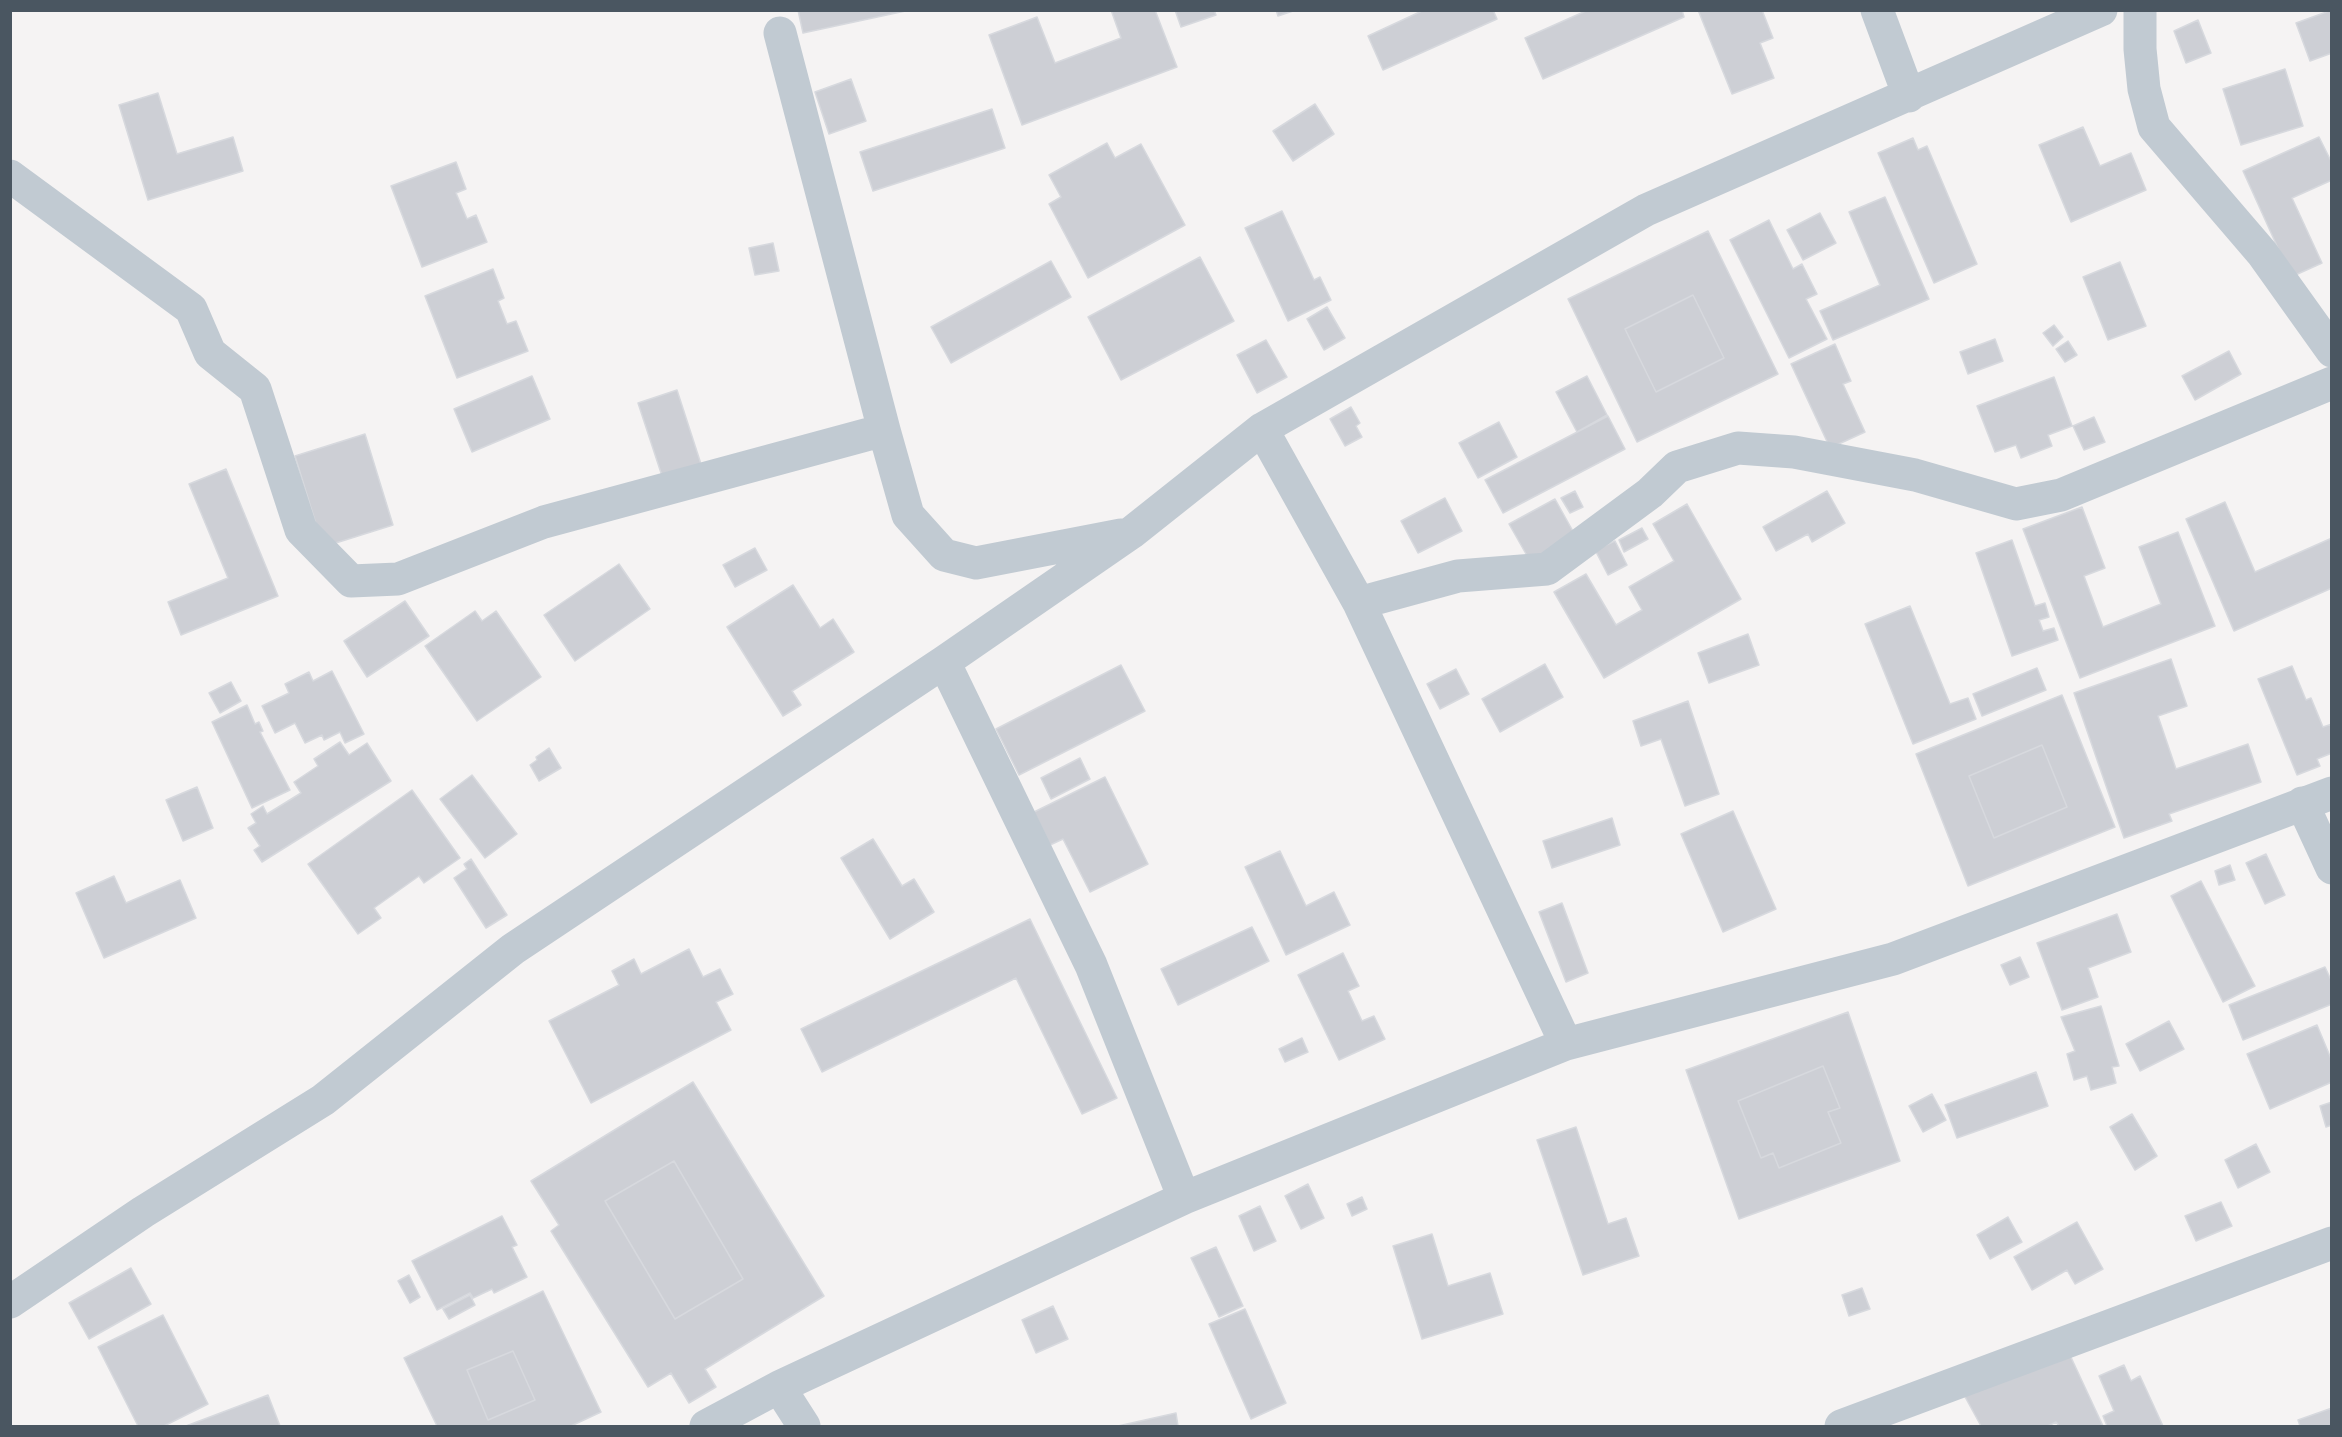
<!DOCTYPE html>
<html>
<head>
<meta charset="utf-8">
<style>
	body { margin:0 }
	#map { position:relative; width:2342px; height:1437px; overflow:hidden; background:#f5f3f3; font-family:Jost,sans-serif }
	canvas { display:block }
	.frame { position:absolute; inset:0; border:12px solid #4a5661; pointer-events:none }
</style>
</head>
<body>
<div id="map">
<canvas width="2342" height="1437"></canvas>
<div class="frame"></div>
</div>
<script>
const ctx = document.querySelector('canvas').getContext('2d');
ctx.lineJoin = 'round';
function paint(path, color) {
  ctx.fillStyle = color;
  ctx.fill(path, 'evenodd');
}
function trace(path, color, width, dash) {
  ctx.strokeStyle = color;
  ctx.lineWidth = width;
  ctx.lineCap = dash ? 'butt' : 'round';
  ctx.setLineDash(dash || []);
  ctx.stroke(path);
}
const building = new Path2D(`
	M798,10H910L803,33Z
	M1111,10H1155L1177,67L1022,125L989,35L1037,17L1055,63L1121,38Z
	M1175,10H1214L1216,15L1181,27Z
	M1276,10H1296L1278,16Z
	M1424,10H1493L1497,19L1383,70L1368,36Z
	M1588,10H1682L1684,17L1543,79L1525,38Z
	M1698,10H1762L1773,38L1760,43L1774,78L1732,94Z
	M2332,10V53L2310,61L2296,23Z
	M2198,20L2211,53L2186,63L2174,31Z
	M2285,69L2303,126L2241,145L2223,89Z
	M851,79L866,121L829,134L815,92Z
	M158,93L177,154L233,137L243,171L148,200L119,105Z
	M1315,104L1334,134L1293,161L1273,131Z
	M992,109L1005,148L873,191L860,152Z
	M2083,127L2100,166L2131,153L2146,190L2071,222L2039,145Z
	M2319,137L2332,163V180L2292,198L2322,263L2291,277L2243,171Z
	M1913,138L1918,150L1927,146L1977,264L1934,283L1878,153Z
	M1107,143L1115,158L1141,144L1185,225L1088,278L1049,204L1061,197L1049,175Z
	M456,162L466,189L456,193L467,219L476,215L487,242L422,267L391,186Z
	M1885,197L1929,299L1833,340L1820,311L1880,285L1849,212Z
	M1282,211L1314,280L1320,277L1331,300L1288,321L1245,228Z
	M1820,213L1836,243L1803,260L1787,230Z
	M1769,220L1793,269L1802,264L1817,294L1806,299L1827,339L1789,358L1730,240Z
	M1708,231L1778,374L1637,442L1568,299ZM1693,295L1724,358L1656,392L1625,329Z
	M773,243L779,271L755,275L749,248Z
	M1200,257L1234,321L1121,380L1088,317Z
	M1051,261L1071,297L951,363L931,327Z
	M2120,262L2146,326L2108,340L2083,277Z
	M493,269L504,298L498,301L507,324L516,321L528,351L457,378L425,296Z
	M1693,295L1724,358L1656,392L1625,329Z
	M1327,307L1345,338L1324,350L1307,319Z
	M2054,325L2063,337L2053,346L2043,333Z
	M1995,339L2003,361L1968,374L1960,352Z
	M1266,340L1287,377L1257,393L1237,355Z
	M2068,341L2077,355L2065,362L2056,349Z
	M1835,344L1851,381L1843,384L1865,432L1830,448L1791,364Z
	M2229,351L2241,374L2195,400L2182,376Z
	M532,376L550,419L472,452L454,409Z
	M1587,376L1607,415L1577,432L1556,392Z
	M2054,377L2072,426L2048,435L2052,446L2021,458L2016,445L1995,452L1977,406Z
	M677,390L701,464L662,476L638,403Z
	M1351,407L1360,423L1356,426L1362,437L1345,446L1330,419Z
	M1608,416L1625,449L1503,513L1485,480Z
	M2094,417L2105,442L2084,450L2073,426Z
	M1499,422L1517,457L1478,478L1459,443Z
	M365,434L393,525L323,547L295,456Z
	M226,469L278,596L181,635L168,602L228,578L189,484Z
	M1575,491L1583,507L1570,513L1561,498Z
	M1827,491L1845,523L1812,542L1808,534L1776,551L1763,527Z
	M1445,498L1462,531L1418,553L1401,521Z
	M1555,499L1579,542L1534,568L1509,524Z
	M2225,502L2255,572L2332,538V588L2234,631L2186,519Z
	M1687,504L1741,599L1604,678L1554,592L1586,574L1616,625L1642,610L1629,587L1674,561L1653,524Z
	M2082,507L2105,568L2084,576L2103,627L2161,604L2139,547L2178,532L2215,626L2080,678L2023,529Z
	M1642,528L1648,539L1624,552L1619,540Z
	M2012,540L2035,606L2045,603L2049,617L2039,620L2043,631L2054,628L2058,640L2012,656L1976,553Z
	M1615,541L1627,565L1608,575L1595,550Z
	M755,548L767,570L735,587L723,565Z
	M619,564L650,609L575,661L544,615Z
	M793,585L820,628L833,619L854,652L792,691L801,705L783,716L727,627Z
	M405,601L429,636L367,677L344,641Z
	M1910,606L1950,704L1968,698L1976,719L1913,744L1865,624Z
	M475,611L482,621L496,611L541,677L477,721L425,646Z
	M1748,634L1759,665L1709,683L1698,653Z
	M2171,659L2187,706L2158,716L2176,769L2248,744L2261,782L2169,814L2172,821L2124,838L2074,693Z
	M1545,664L1563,697L1500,732L1482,699Z
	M1121,665L1145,711L1019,775L996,729Z
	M2292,666L2306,700L2311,698L2323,727L2332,724V753L2317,759L2320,766L2297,775L2258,679Z
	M2037,668L2046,690L1982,716L1973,694Z
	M1456,669L1469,694L1440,709L1427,684Z
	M332,671L364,734L345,743L340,732L324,740L322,735L305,743L295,723L275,733L262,706L289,693L285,684L309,672L313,681Z
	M231,682L241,701L220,713L209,693Z
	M2062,695L2115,827L1968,886L1916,754ZM2042,745L2067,807L1994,838L1969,776Z
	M1688,701L1719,794L1685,806L1661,739L1641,746L1633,721Z
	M247,705L255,724L259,722L263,731L260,732L290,790L252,808L212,722Z
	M340,742L349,755L367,743L391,781L262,862L254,850L260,846L248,828L256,823L251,814L263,806L267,814L301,793L294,782L318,766L314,759Z
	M2042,745L2067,807L1994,838L1969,776Z
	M549,748L561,768L539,781L530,765L537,760L536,757Z
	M1080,758L1090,779L1051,799L1041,778Z
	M472,775L517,834L485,858L440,799Z
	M1105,777L1148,864L1090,892L1063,839L1050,845L1034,812Z
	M197,787L213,828L183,841L166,800Z
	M412,790L460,858L424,883L419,876L374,908L381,918L358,934L308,864Z
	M1733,811L1776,909L1723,932L1681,834Z
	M1612,818L1620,845L1552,868L1543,841Z
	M873,839L902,886L914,879L934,912L890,939L841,858Z
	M1280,851L1306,906L1334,892L1350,925L1286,955L1245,867Z
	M2266,854L2285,895L2265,904L2246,863Z
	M471,859L507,915L486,928L454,878L467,869L464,864Z
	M2230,865L2235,880L2219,885L2215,871Z
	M114,876L126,903L180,880L196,918L104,958L76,893Z
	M2201,881L2255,986L2223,1002L2171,896Z
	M1562,903L1588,973L1566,982L1539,912Z
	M2117,914L2131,952L2088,968L2098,997L2062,1010L2037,943Z
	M1030,919L1117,1098L1082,1114L1016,978L822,1072L801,1029Z
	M1252,927L1269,961L1178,1005L1161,969Z
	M689,949L703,977L720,969L733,994L716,1002L731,1030L591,1103L549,1021L619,985L612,971L634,959L641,974Z
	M1343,953L1359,986L1348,991L1362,1021L1374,1016L1385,1039L1339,1060L1298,975Z
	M2020,957L2029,977L2010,985L2001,965Z
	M2325,967L2332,982V1004L2243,1040L2229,1005Z
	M2101,1006L2119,1066L2112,1067L2116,1083L2091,1090L2087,1076L2074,1080L2067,1054L2075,1051L2061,1017Z
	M1848,1012L1900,1161L1739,1219L1686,1070ZM1823,1066L1840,1108L1828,1112L1841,1143L1779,1168L1773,1153L1761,1158L1738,1101Z
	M2169,1021L2184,1049L2140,1071L2126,1044Z
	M2317,1025L2332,1061V1082L2270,1109L2247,1054Z
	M1302,1038L1308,1052L1285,1062L1279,1049Z
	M1823,1066L1840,1108L1828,1112L1841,1143L1779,1168L1773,1153L1761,1158L1738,1101Z
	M2036,1072L2048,1106L1957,1138L1945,1105Z
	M693,1082L824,1296L705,1369L716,1387L689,1403L671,1373L648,1387L551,1231L559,1225L531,1181ZM674,1161L743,1279L675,1319L605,1201Z
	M1932,1094L1946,1120L1923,1132L1909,1106Z
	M2332,1102V1125L2326,1127L2320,1106Z
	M2132,1114L2157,1156L2135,1170L2110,1127Z
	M1576,1127L1608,1224L1626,1218L1639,1256L1583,1275L1537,1140Z
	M2256,1144L2270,1172L2238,1188L2225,1160Z
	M674,1161L743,1279L675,1319L605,1201Z
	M1308,1184L1324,1218L1301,1229L1285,1196Z
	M1362,1197L1367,1209L1352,1216L1347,1204Z
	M2221,1202L2232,1226L2196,1241L2185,1216Z
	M1260,1206L1276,1241L1254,1251L1239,1216Z
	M502,1216L517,1245L512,1247L527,1277L494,1293L492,1289L473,1298L470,1293L437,1310L412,1261Z
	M2008,1217L2022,1242L1990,1259L1977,1235Z
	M2077,1222L2103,1269L2075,1284L2067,1270L2032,1290L2014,1257Z
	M1432,1234L1448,1286L1490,1273L1503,1314L1422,1339L1393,1246Z
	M1216,1247L1243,1306L1219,1317L1191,1258Z
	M131,1268L151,1304L89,1339L69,1303Z
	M409,1275L420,1297L410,1303L398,1281Z
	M1862,1288L1870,1309L1849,1316L1842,1295Z
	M543,1291L601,1412L571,1426H437L404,1358ZM513,1351L535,1400L488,1420L467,1370Z
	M470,1295L475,1305L449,1319L443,1309Z
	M1053,1306L1068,1339L1036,1353L1022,1320Z
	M1245,1309L1286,1403L1251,1419L1209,1324Z
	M163,1315L208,1404L164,1426H138L98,1347Z
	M513,1351L535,1400L488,1420L467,1370Z
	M2069,1353L2103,1426H2059L2056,1422L2048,1426H1981L1964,1395Z
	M2124,1365L2131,1381L2140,1376L2163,1426H2107L2103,1416L2114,1411L2099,1376Z
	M268,1395L280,1426H186Z
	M2332,1408V1426H2300L2298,1420Z
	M1176,1413L1178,1426H1118Z`);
const minor = new Path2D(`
	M1877,10L1909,96
	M2140,10V49L2144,89L2154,127L2262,253L2332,351
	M780,33L884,430
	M10,176L191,309L210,353L255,389L301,530L351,581L398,579L544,522L884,430L908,515L944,555L976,563L1121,535
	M1262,429L1359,603L1566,1044
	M1359,603L1458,576L1547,569L1650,493L1677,467L1738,448L1794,452L1915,475L2016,504L2061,495L2332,383
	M944,662L1091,965L1184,1198
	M2302,803L2332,868
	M10,1302L143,1212L323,1100L513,949L944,662L1131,533L1262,429L1646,210L2101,10
	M779,1387L804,1426
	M706,1426L779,1387L1184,1198L1566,1044L1893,959L2332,793
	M1841,1426L2332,1243`);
paint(building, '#cdcfd5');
trace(building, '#d7d9de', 1.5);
trace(minor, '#c1cad2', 33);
</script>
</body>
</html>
